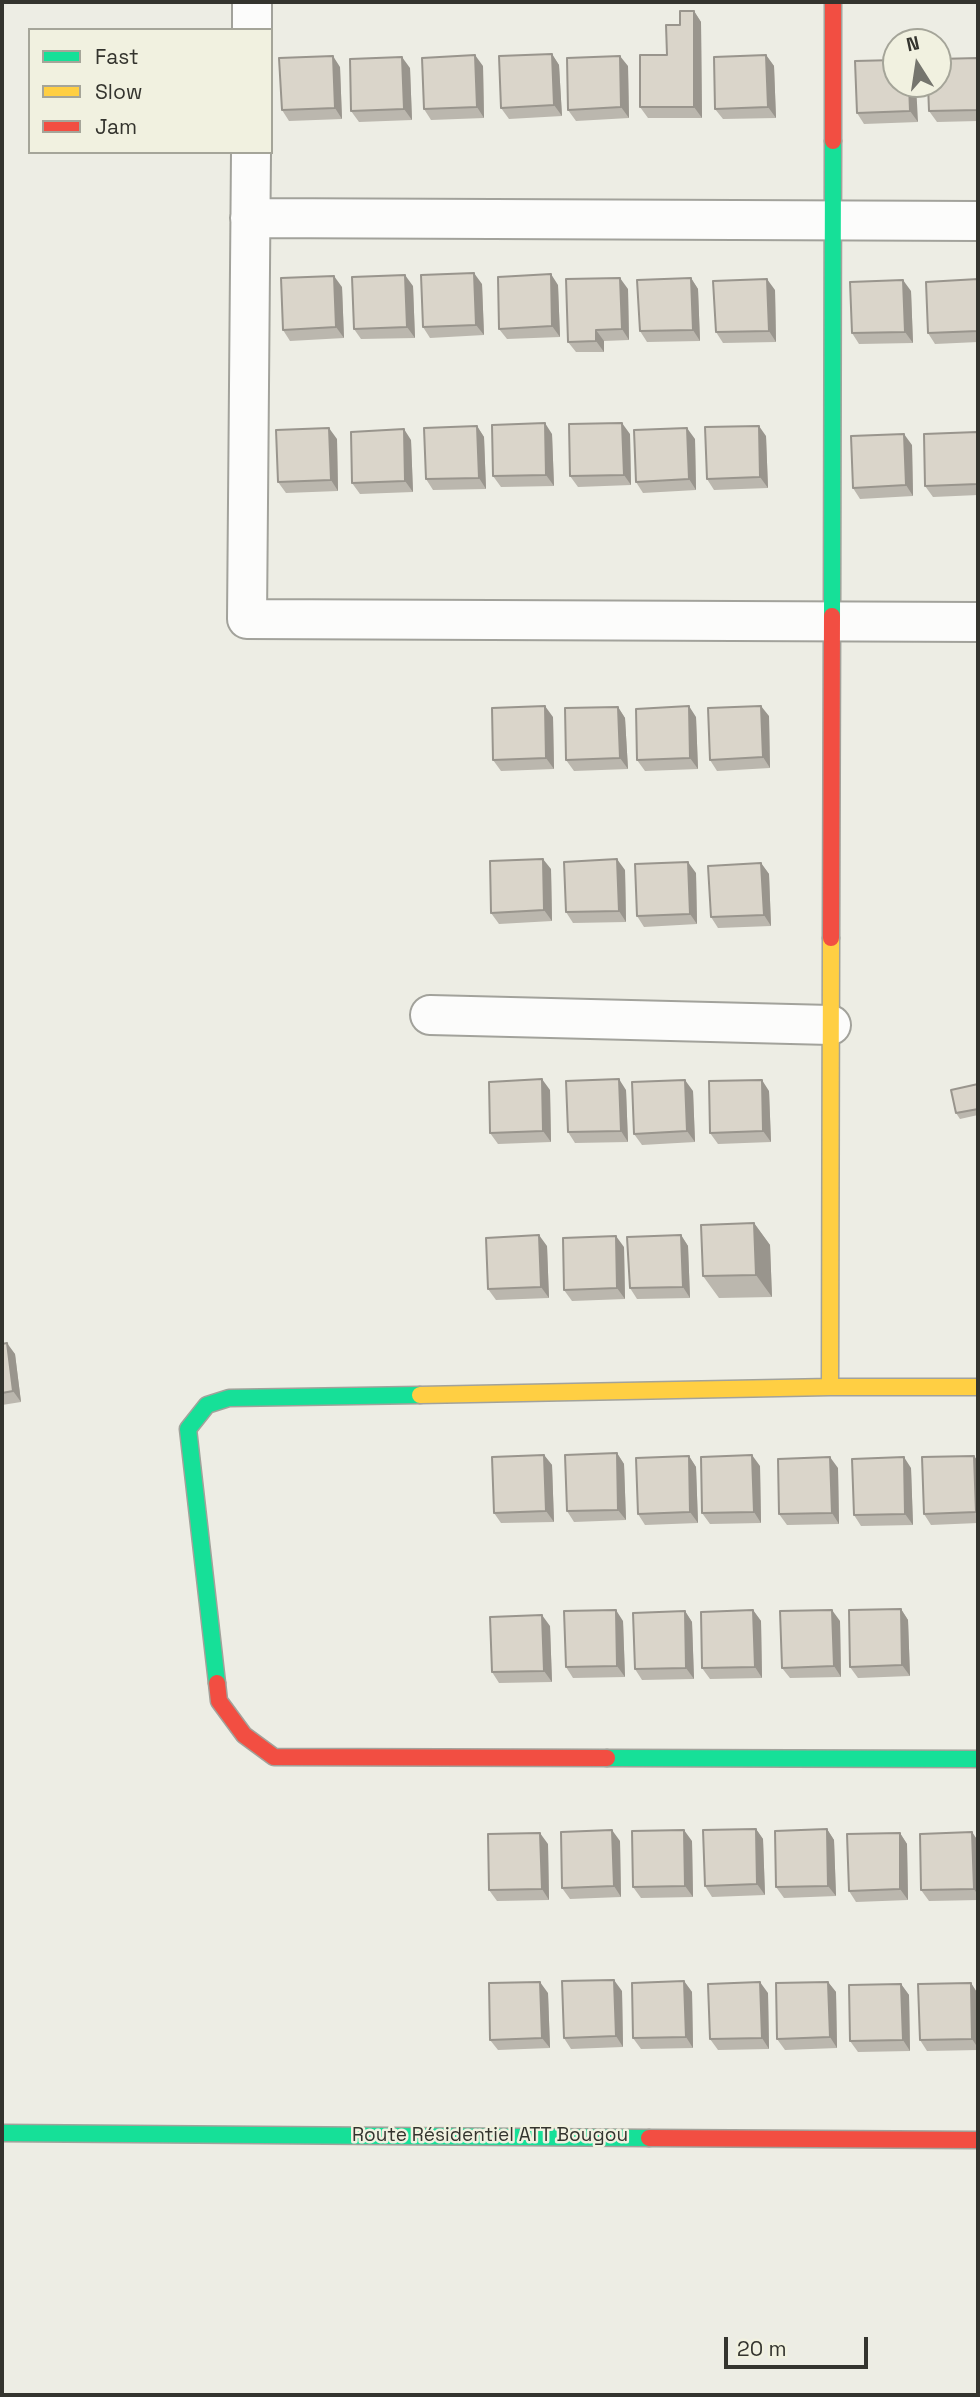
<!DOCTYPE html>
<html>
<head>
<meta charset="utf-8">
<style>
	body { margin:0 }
	#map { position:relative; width:980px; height:2397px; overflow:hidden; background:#edede4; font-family:"Space Grotesk",sans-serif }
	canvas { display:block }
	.frame { position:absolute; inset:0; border:4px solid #34342e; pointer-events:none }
	.legend { position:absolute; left:28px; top:28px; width:245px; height:126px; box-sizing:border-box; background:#f1f1e0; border:2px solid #a5a599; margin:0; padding:9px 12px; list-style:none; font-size:21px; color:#34342e }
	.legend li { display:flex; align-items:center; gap:14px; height:35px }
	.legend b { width:35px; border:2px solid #a5a599 }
	.north { position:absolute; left:882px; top:28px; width:70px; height:70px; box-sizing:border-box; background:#f1f1e0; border:2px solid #a5a599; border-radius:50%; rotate:348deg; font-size:19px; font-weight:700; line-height:28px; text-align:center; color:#34342e }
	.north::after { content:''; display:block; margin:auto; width:24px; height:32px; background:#75756e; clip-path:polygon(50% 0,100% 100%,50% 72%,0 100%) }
	.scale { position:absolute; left:724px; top:2337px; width:144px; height:32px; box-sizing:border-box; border:4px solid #34342e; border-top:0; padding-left:9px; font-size:21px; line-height:24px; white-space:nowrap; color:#34342e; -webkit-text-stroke:5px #f1f1e0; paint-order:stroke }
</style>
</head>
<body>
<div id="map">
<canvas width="980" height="2397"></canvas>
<div class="frame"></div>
<ul class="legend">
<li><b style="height:9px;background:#16e098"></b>Fast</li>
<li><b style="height:9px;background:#ffcf43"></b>Slow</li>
<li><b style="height:9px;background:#f24e42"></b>Jam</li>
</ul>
<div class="north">N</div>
<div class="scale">20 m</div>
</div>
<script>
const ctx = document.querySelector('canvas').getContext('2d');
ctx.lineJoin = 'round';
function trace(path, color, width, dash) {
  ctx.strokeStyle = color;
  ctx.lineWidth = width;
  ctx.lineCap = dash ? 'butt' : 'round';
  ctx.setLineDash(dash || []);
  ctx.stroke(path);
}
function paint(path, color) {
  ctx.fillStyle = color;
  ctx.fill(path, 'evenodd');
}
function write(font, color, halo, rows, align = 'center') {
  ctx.font = font + ' "Space Grotesk",sans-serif';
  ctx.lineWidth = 5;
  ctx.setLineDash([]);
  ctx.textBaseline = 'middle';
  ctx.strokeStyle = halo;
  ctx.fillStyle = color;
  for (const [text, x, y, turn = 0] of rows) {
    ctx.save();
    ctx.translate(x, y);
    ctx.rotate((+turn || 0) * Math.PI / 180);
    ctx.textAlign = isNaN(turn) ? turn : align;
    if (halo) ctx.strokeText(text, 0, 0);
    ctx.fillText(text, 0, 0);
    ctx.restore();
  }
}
const street = new Path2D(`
	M252,30V2
	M251,152L247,619L978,622
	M250,218L978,221
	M430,1015L831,1025`);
const fast = new Path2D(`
	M832,616L833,141
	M217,1683L188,1429L207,1405L229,1398L420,1395
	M607,1758L978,1759
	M2,2133L649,2138`);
const slow = new Path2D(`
	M830,1387L831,938
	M420,1395L830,1387H978`);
const jam = new Path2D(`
	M833,141V2
	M831,938L832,616
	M217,1683L219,1701L244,1735L274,1757L607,1758
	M649,2138L978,2140`);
const wall = new Path2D(`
	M694,11L701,22L702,118H648L640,107L667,55L680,25Z
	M552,54L559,65L562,116L509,119L501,108Z
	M766,55L774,66L776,118L723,119L715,109Z
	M978,58V121L937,122L929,111Z
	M896,60L918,122L864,124L857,113Z
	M483,66L484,118L431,120L424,109Z
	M628,66L629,118L576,121L568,110Z
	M340,67L342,119L289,121L282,110Z
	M410,68L412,120L359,122L351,111Z
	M691,278L698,289L700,341L647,342L640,331Z
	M978,279V342L935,344L928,333Z
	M482,284L484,335L430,338L423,327Z
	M558,285L560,337L507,339L499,329Z
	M413,286L415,338L361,339L354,329Z
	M342,287L344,338L290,341L283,330Z
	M628,289L629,340L604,341V352H576L568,342Z
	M775,290L776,342L723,343L716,332Z
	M911,291L913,343L859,344L852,333Z
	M477,426L484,437L486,489L433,490L426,479Z
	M552,434L554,486L501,487L493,476Z
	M630,434L631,485L578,487L570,476Z
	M978,435V495L933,497L925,486Z
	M766,436L768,488L714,490L707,479Z
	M337,439L338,491L286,493L278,482Z
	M695,439L696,490L643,493L636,482Z
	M411,440L413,492L360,494L352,483Z
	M912,445L913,496L860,499L853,488Z
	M618,707L625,718L628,769L574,771L566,760Z
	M769,716L770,768L717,771L710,760Z
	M553,717L554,769L501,771L493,760Z
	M696,717L698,769L645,771L637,760Z
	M761,863L769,874L771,926L718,928L711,917Z
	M551,869L552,921L499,924L491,913Z
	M625,870L626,922L573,923L566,912Z
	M696,873L697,924L644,927L637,916Z
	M978,1084V1115L960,1119L956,1113Z
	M550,1090L551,1142L498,1144L490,1133Z
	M626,1090L628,1142L575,1143L568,1132Z
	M693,1091L695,1142L642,1145L634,1134Z
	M769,1091L771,1142L718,1144L710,1133Z
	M754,1223L770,1245L772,1297L719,1298L703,1276Z
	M681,1235L688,1246L690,1298L637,1299L630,1288Z
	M547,1246L549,1298L496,1300L488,1289Z
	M624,1247L625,1299L572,1301L564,1290Z
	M2,1344L15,1354L21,1402L2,1405Z
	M617,1453L624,1464L626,1520L574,1522L567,1511Z
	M544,1455L552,1465L554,1522L501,1523L494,1513Z
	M689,1456L696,1467L698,1523L645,1525L638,1514Z
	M978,1461V1523L931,1525L924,1514Z
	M760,1466L761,1523L710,1524L702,1513Z
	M838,1468L839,1524L787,1525L779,1514Z
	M911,1468L913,1525L861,1526L854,1515Z
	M901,1609L908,1620L910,1676L858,1678L850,1667Z
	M753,1610L761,1621L762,1678L710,1679L702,1668Z
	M685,1611L692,1622L694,1679L642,1680L635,1669Z
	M623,1621L625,1677L573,1678L566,1667Z
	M840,1621L841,1677L790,1678L782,1668Z
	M550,1626L552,1682L499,1683L492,1672Z
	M756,1829L763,1839L765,1895L712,1897L705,1886Z
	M827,1829L834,1840L836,1896L784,1898L776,1887Z
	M972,1832L978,1841V1900L929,1901L921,1890Z
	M900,1833L907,1844L908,1900L856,1902L849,1891Z
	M620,1841L621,1897L570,1899L562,1888Z
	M692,1841L693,1897L641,1898L633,1887Z
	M548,1844L549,1900L497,1901L489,1890Z
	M684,1981L692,1992L693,2048L641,2049L633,2038Z
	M828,1982L836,1992L837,2048L785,2050L777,2039Z
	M971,1983L978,1994V2050L927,2051L920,2040Z
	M901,1984L909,1995L910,2051L858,2052L850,2041Z
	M622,1991L623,2047L571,2049L564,2038Z
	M548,1993L550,2048L498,2050L490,2040Z
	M768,1993L769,2049L718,2050L710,2039Z`);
const shadedWall = new Path2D(`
	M694,11L701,22L702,118L694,107Z
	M552,54L559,65L562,116L554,105Z
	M475,55L483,66L484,118L477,107Z
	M766,55L774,66L776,118L768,107Z
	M333,56L340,67L342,119L335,108Z
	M620,56L628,66L629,118L621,107Z
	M402,57L410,68L412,120L404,109Z
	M909,84H916L918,122L910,111Z
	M474,273L482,284L484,335L476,325Z
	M551,274L558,285L560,337L552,326Z
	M405,275L413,286L415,338L407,327Z
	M334,276L342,287L344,338L336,327Z
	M620,278L628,289L629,340L622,329Z
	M691,278L698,289L700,341L693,330Z
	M767,279L775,290L776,342L769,331Z
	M903,280L911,291L913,343L905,332Z
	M596,330L604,341V352L596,341Z
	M545,423L552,434L554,486L546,475Z
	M622,423L630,434L631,485L624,475Z
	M477,426L484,437L486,489L479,478Z
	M759,426L766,436L768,488L760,477Z
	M329,428L337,439L338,491L331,480Z
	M687,428L695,439L696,490L689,479Z
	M404,429L411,440L413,492L405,481Z
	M977,432L978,435V484Z
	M904,434L912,445L913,496L906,485Z
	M545,706L553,717L554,769L546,758Z
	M689,706L696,717L698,769L690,758Z
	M761,706L769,716L770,768L763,757Z
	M618,707L625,718L628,769L620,758Z
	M543,859L551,869L552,921L544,910Z
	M617,859L625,870L626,922L619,911Z
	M688,862L696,873L697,924L690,914Z
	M761,863L769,874L771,926L764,915Z
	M542,1079L550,1090L551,1142L543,1131Z
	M619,1079L626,1090L628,1142L621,1131Z
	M685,1080L693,1091L695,1142L687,1131Z
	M762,1080L769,1091L771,1142L763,1131Z
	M754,1223L770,1245L772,1297L756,1275Z
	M539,1235L547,1246L549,1298L541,1287Z
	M681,1235L688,1246L690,1298L683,1287Z
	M616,1236L624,1247L625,1299L617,1288Z
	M7,1343L15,1354L21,1402L13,1391Z
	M617,1453L624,1464L626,1520L618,1510Z
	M544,1455L552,1465L554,1522L546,1511Z
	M752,1455L760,1466L761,1523L754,1512Z
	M689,1456L696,1467L698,1523L690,1512Z
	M974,1456L978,1461V1516L976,1512Z
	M830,1457L838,1468L839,1524L832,1513Z
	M904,1457L911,1468L913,1525L905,1514Z
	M901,1609L908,1620L910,1676L902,1665Z
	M616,1610L623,1621L625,1677L617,1666Z
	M753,1610L761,1621L762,1678L755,1667Z
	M832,1610L840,1621L841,1677L834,1666Z
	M685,1611L692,1622L694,1679L686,1668Z
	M542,1615L550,1626L552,1682L544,1671Z
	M756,1829L763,1839L765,1895L757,1884Z
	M827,1829L834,1840L836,1896L828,1886Z
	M612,1830L620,1841L621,1897L614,1886Z
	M684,1830L692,1841L693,1897L685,1886Z
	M972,1832L978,1841V1895L974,1889Z
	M540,1833L548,1844L549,1900L542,1889Z
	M900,1833L907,1844L908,1900L900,1889Z
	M614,1980L622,1991L623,2047L616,2036Z
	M684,1981L692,1992L693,2048L686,2037Z
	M540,1982L548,1993L550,2048L542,2038Z
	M760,1982L768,1993L769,2049L762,2038Z
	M828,1982L836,1992L837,2048L830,2037Z
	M971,1983L978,1994V2048L972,2039Z
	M901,1984L909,1995L910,2051L903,2040Z`);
const building = new Path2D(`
	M680,11H694V107H640V55H667L666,25H680Z
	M552,54L554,105L501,108L499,56Z
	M475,55L477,107L424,109L422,58Z
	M766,55L768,107L715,109L714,57Z
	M333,56L335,108L282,110L279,58Z
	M620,56L621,107L568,110L567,58Z
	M402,57L404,109L351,111L350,59Z
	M978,58V110L929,111L928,84H938V59Z
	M896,60V84H909L910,111L857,113L855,61Z
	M474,273L476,325L423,327L421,275Z
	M551,274L552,326L499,329L498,277Z
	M405,275L407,327L354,329L352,277Z
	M334,276L336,327L283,330L281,278Z
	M620,278L622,329L596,330V341L568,342L566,279Z
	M691,278L693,330L640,331L637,280Z
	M767,279L769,331L716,332L713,281Z
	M978,279V331L928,333L926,282Z
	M903,280L905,332L852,333L850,282Z
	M545,423L546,475L493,476L492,425Z
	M622,423L624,475L570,476L569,424Z
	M477,426L479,478L426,479L424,428Z
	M759,426L760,477L707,479L705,427Z
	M329,428L331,480L278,482L276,430Z
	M687,428L689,479L636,482L634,430Z
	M404,429L405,481L352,483L351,432Z
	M977,432L978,484L925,486L924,434Z
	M904,434L906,485L853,488L851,436Z
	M545,706L546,758L493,760L492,708Z
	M689,706L690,758L637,760L636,709Z
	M761,706L763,757L710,760L708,708Z
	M618,707L620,758L566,760L565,708Z
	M543,859L544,910L491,913L490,861Z
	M617,859L619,911L566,912L564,862Z
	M688,862L690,914L637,916L635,864Z
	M761,863L764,915L711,917L708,866Z
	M542,1079L543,1131L490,1133L489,1082Z
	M619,1079L621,1131L568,1132L566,1081Z
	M685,1080L687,1131L634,1134L632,1082Z
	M762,1080L763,1131L710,1133L709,1081Z
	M978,1084V1109L956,1113L951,1090Z
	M754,1223L756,1275L703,1276L701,1225Z
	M539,1235L541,1287L488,1289L486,1238Z
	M681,1235L683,1287L630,1288L627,1237Z
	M616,1236L617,1288L564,1290L563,1238Z
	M7,1343L13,1391L2,1393V1344Z
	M617,1453L618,1510L567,1511L565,1455Z
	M544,1455L546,1511L494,1513L492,1457Z
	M752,1455L754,1512L702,1513L701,1457Z
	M689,1456L690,1512L638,1514L636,1458Z
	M974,1456L976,1512L924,1514L922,1457Z
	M830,1457L832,1513L779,1514L778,1459Z
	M904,1457L905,1514L854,1515L852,1459Z
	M901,1609L902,1665L850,1667L849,1610Z
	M616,1610L617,1666L566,1667L564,1611Z
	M753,1610L755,1667L702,1668L701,1612Z
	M832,1610L834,1666L782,1668L780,1611Z
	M685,1611L686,1668L635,1669L633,1613Z
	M542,1615L544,1671L492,1672L490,1617Z
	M756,1829L757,1884L705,1886L703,1830Z
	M827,1829L828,1886L776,1887L775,1831Z
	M612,1830L614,1886L562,1888L561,1832Z
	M684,1830L685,1886L633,1887L632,1831Z
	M972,1832L974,1889L921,1890L920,1834Z
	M540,1833L542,1889L489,1890L488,1834Z
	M900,1833V1889L849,1891L847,1834Z
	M614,1980L616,2036L564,2038L562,1981Z
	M684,1981L686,2037L633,2038L632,1983Z
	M540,1982L542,2038L490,2040L489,1983Z
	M760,1982L762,2038L710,2039L708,1984Z
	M828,1982L830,2037L777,2039L776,1983Z
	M971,1983L972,2039L920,2040L918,1984Z
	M901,1984L903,2040L850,2041L849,1985Z`);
const streetNames = [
	["Route Résidentiel ATT Bougou",490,2136]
];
trace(street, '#a2a29b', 42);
trace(fast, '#a2a29b', 19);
trace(slow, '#a2a29b', 19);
trace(jam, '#a2a29b', 19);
trace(street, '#fcfcfb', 38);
trace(fast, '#16e098', 16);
trace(slow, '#ffcf43', 16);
trace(jam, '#f24e42', 16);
paint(wall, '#bbb7ae');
paint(shadedWall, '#99958d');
paint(building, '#dad5ca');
trace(building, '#99958d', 2);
write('19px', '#34342e', '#f1f1e0', streetNames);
</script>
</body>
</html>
